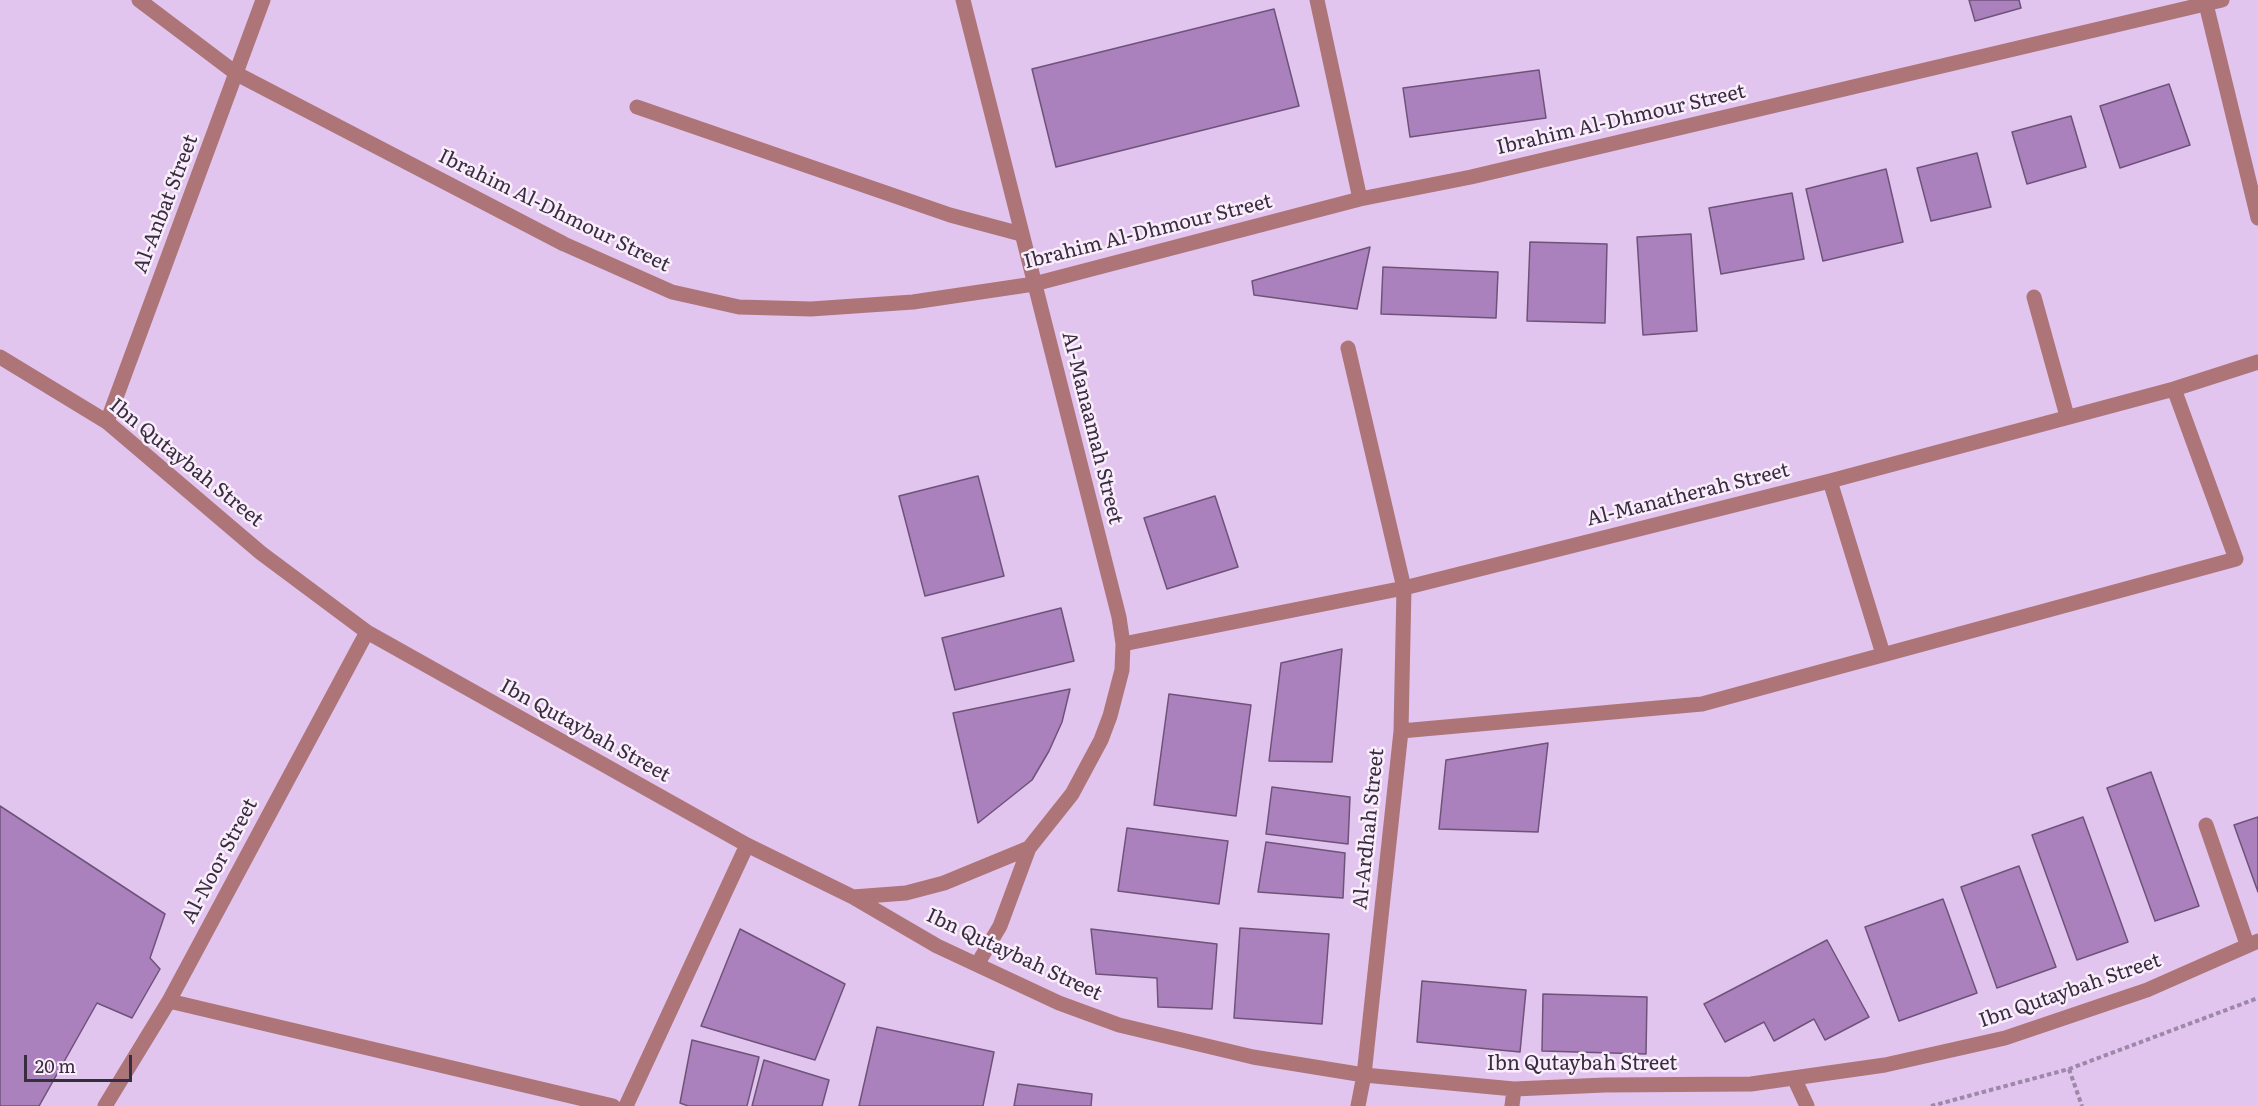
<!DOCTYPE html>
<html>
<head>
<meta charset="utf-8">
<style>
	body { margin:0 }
	#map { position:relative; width:2258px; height:1106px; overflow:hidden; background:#e2c5ef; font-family:Literata,serif }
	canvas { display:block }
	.scale { position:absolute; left:24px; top:1055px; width:108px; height:27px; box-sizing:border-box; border:3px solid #382d3d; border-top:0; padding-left:8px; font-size:18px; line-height:21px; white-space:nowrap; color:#382d3d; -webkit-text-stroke:4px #f9edfe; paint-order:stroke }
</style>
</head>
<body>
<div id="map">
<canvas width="2258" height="1106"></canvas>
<div class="scale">20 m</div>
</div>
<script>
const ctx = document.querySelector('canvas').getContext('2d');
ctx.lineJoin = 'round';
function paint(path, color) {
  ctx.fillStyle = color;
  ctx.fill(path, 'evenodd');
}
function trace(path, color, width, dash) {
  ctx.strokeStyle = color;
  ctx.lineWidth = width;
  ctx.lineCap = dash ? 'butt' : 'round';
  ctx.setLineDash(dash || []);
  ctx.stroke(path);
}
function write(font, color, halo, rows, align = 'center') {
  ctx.font = font + ' Literata,serif';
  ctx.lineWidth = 5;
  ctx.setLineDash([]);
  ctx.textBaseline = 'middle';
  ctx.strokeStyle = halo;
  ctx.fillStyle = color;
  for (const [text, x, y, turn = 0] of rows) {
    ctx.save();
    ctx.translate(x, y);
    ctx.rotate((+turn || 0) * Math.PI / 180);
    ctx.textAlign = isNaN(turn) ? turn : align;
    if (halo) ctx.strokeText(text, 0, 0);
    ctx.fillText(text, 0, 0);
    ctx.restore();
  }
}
const building = new Path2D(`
	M1969,0H2019L2021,8L1975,21Z
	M1274,9L1299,106L1056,167L1032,69Z
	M1539,70L1546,118L1410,137L1403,88Z
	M2169,84L2190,145L2120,168L2100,106Z
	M2071,116L2086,167L2027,184L2012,132Z
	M1977,153L1991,207L1931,221L1917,168Z
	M1886,169L1903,242L1823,261L1806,189Z
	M1792,193L1804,259L1721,274L1709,208Z
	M1691,234L1697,331L1643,335L1637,237Z
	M1530,242L1607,244L1605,323L1527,321Z
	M1370,247L1357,309L1254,295L1252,281Z
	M1383,267L1498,272L1496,318L1381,314Z
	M978,476L1004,576L925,596L899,496Z
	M1215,496L1238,567L1167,589L1144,518Z
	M1061,608L1074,661L955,690L942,638Z
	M1342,649L1332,762L1269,761L1281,663Z
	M1070,689L1062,722L1049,751L1032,780L978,823L953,713Z
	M1169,694L1251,705L1236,816L1154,805Z
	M1548,743L1538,832L1439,829L1446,760Z
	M2151,772L2199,906L2155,921L2107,788Z
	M1272,787L1350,797L1348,844L1266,834Z
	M0,806L165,914L150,958L160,969L132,1018L97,1003L39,1106H0Z
	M2083,817L2128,942L2077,960L2032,835Z
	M2258,817V892L2234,825Z
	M1127,828L1228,841L1219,904L1118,891Z
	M1266,842L1345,853L1343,898L1258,892Z
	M2019,866L2056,967L1997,988L1961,887Z
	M1943,899L1977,993L1899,1021L1865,927Z
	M1240,928L1329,934L1322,1024L1234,1018Z
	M740,929L845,984L815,1060L701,1026Z
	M1091,929L1217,944L1212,1009L1158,1007L1157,978L1096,974Z
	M1827,940L1869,1017L1825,1040L1814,1019L1774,1041L1764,1022L1725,1042L1704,1004Z
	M1422,981L1526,990L1520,1052L1417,1042Z
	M1543,994L1647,997L1646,1054L1542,1051Z
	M877,1027L994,1052L983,1106H859Z
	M692,1040L759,1057L747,1106H688L680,1103Z
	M764,1060L829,1080L822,1106H752Z
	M1018,1084L1092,1094L1091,1106H1014Z`);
const path = new Path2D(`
	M2069,1069L2082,1106
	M1931,1106L2069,1069L2258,998`);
const minor = new Path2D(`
	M139,0L237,74L564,244L672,292L739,307L811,309L913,302L1034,284L1360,199L1471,177L2222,0
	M963,0L1119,617L1123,644L1122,670L1110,716L1101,740L1072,794L1029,848L1000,926L978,963
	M1317,0L1360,199
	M2205,0L2258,218
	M637,107L950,215L1021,234
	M2034,297L2067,416
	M1348,348L1404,588L1401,731L1364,1075L1358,1106
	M0,357L107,422L261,553L367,632L747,845L853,897L937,946L1059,1003L1119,1025L1253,1057L1364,1075L1514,1089L1605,1085L1751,1084L1885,1065L2005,1038L2147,990L2258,941
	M107,422L263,0
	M1830,481L1883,654
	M1123,644L1404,588L1830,481L2174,389L2258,362
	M1401,731L1702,704L2236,559L2174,389
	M2206,825L2247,944
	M853,897L906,893L944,883L1029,848
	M169,1001L613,1106
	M1795,1080L1807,1106
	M105,1106L169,1001L367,632
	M626,1106L747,845
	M1512,1106L1514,1089`);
const streetNames = [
	["Ibrahim Al-Dhmour Street",1621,120,-13],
	["Al-Anbat Street",166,204,-69],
	["Ibrahim Al-Dhmour Street",554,211,26],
	["Ibrahim Al-Dhmour Street",1148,232,-14],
	["Al-Manaamah Street",1092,428,76],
	["Ibn Qutaybah Street",186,463,39],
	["Al-Manatherah Street",1688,495,-14],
	["Ibn Qutaybah Street",585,731,29],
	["Al-Ardhah Street",1369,829,-84],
	["Al-Noor Street",220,861,-62],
	["Ibn Qutaybah Street",1014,955,25],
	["Ibn Qutaybah Street",2070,991,-19],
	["Ibn Qutaybah Street",1582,1064]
];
paint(building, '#ab81bd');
trace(building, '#6d5378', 1.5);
trace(path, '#9d88a7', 4, [4.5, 3]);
trace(minor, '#ad7578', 15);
write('20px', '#382d3d', '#f9edfe', streetNames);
</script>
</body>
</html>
